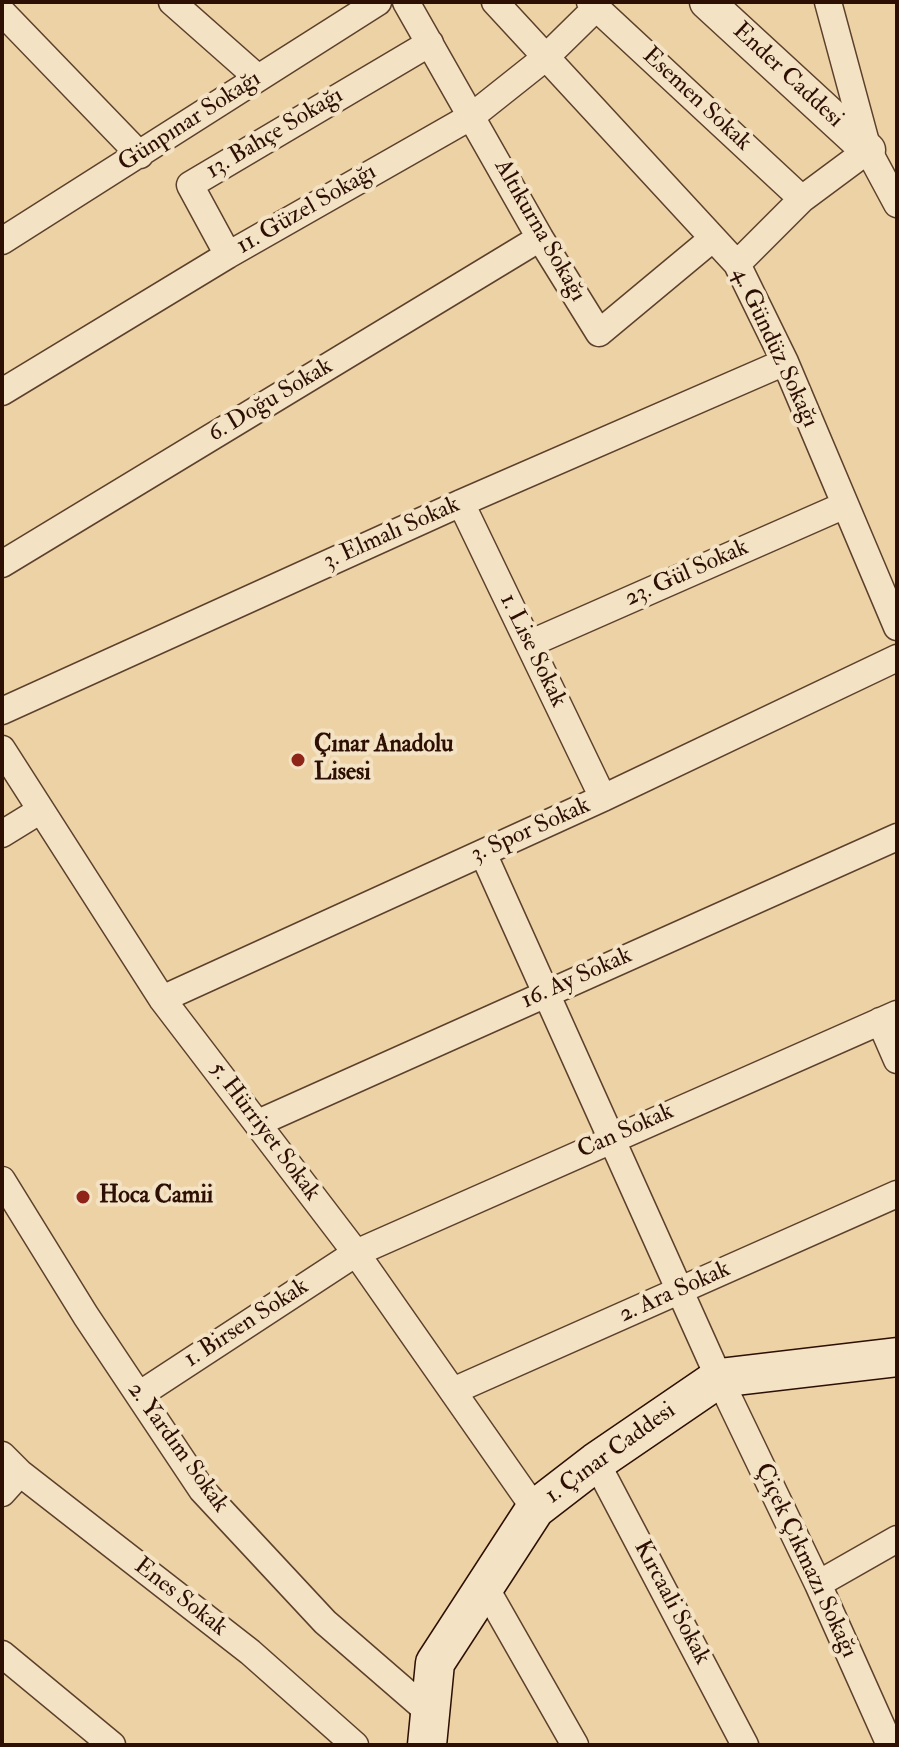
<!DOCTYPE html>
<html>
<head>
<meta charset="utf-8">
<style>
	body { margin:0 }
	#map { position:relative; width:899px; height:1747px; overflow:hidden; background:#ecd2a5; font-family:"IM FELL Double Pica",serif }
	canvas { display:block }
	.frame { position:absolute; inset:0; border:4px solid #2d0f04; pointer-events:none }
</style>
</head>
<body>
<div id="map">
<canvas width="899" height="1747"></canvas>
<div class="frame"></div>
</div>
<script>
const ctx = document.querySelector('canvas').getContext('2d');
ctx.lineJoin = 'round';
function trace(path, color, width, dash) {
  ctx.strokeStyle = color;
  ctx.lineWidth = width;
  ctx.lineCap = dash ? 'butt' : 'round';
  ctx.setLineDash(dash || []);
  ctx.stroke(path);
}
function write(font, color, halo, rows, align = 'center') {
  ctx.font = font + ' "IM FELL Double Pica",serif';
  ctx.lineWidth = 8;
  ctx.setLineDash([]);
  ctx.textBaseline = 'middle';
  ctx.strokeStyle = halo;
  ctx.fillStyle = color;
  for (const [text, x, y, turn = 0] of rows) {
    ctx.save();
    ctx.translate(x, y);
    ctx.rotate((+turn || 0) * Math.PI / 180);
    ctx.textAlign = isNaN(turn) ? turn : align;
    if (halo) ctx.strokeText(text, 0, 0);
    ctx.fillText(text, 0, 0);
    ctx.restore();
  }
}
const minor = new Path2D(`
	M172,2L258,78
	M406,2L540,238L599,333L712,239
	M495,2L737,264L785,362L897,627
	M590,2L802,199
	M828,2L868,150L897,204
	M2,12L140,155
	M2,241L378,2
	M228,255L190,185L430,43
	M737,264L802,199L868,150
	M2,392L228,255L472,116L545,58L596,8
	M461,503L603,798
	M2,564L540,238
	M529,644L845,505
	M2,711L461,503L785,362
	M2,749L162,999L356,1253L535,1509
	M2,834L41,810
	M483,853L719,1378L818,1584L890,1745
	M162,999L603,798L897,658
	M880,1021L897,1060
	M258,1123L897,837
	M2,1180L86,1316L202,1490L325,1622L430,1713
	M453,1391L897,1194
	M139,1395L356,1253L897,1014
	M2,1455L20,1473L250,1652L355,1745
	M596,1462L745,1745
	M2,1493L20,1473
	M818,1584L897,1539
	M485,1587L575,1745
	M2,1654L112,1745`);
const tertiary = new Path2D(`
	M707,2L868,150`);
const secondary = new Path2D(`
	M427,1745L435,1663L535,1509L596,1462L719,1378L897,1357`);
const markers = [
	[298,760,8,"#8f2418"],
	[83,1197,8,"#8f2418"]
];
const streetNames = [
	["Ender Caddesi",787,76,43],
	["Esemen Sokak",696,100,43],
	["Günpınar Sokağı",190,122,-33],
	["13. Bahçe Sokağı",275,134,-31],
	["11. Güzel Sokağı",307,210,-30],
	["Altıkurna Sokağı",539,231,60],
	["4. Gündüz Sokağı",774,348,65],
	["6. Doğu Sokak",271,401,-31],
	["3. Elmalı Sokak",392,534,-24],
	["23. Gül Sokak",687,574,-24],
	["1. Lise Sokak",532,651,64],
	["3. Spor Sokak",531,831,-24],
	["16. Ay Sokak",577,979,-24],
	["5. Hürriyet Sokak",264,1132,53],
	["Can Sokak",626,1132,-24],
	["2. Ara Sokak",675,1293,-24],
	["1. Birsen Sokak",247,1324,-33],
	["2. Yardım Sokak",177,1448,54],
	["1. Çınar Caddesi",611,1454,-36],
	["Çiçek Çıkmazı Sokağı",805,1561,65],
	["Enes Sokak",180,1598,38],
	["Kırcaali Sokak",671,1603,62]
];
const poiNames = [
	["Çınar Anadolu",314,746],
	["Lisesi",314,774],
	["Hoca Camii",99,1197]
];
trace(minor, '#5d402c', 29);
trace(tertiary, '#5d402c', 37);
trace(secondary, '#2d0f04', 41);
trace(minor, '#f3e2c4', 26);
trace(tertiary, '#f3e2c4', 34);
trace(secondary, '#f3e2c4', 38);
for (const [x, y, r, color] of markers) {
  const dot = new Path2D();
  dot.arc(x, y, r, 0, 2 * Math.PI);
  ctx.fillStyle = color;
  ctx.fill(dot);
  trace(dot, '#f3e2c4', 3);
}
write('24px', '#2d0f04', '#f3e2c4', streetNames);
write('bold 24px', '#2d0f04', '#f3e2c4', poiNames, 'left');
</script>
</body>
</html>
